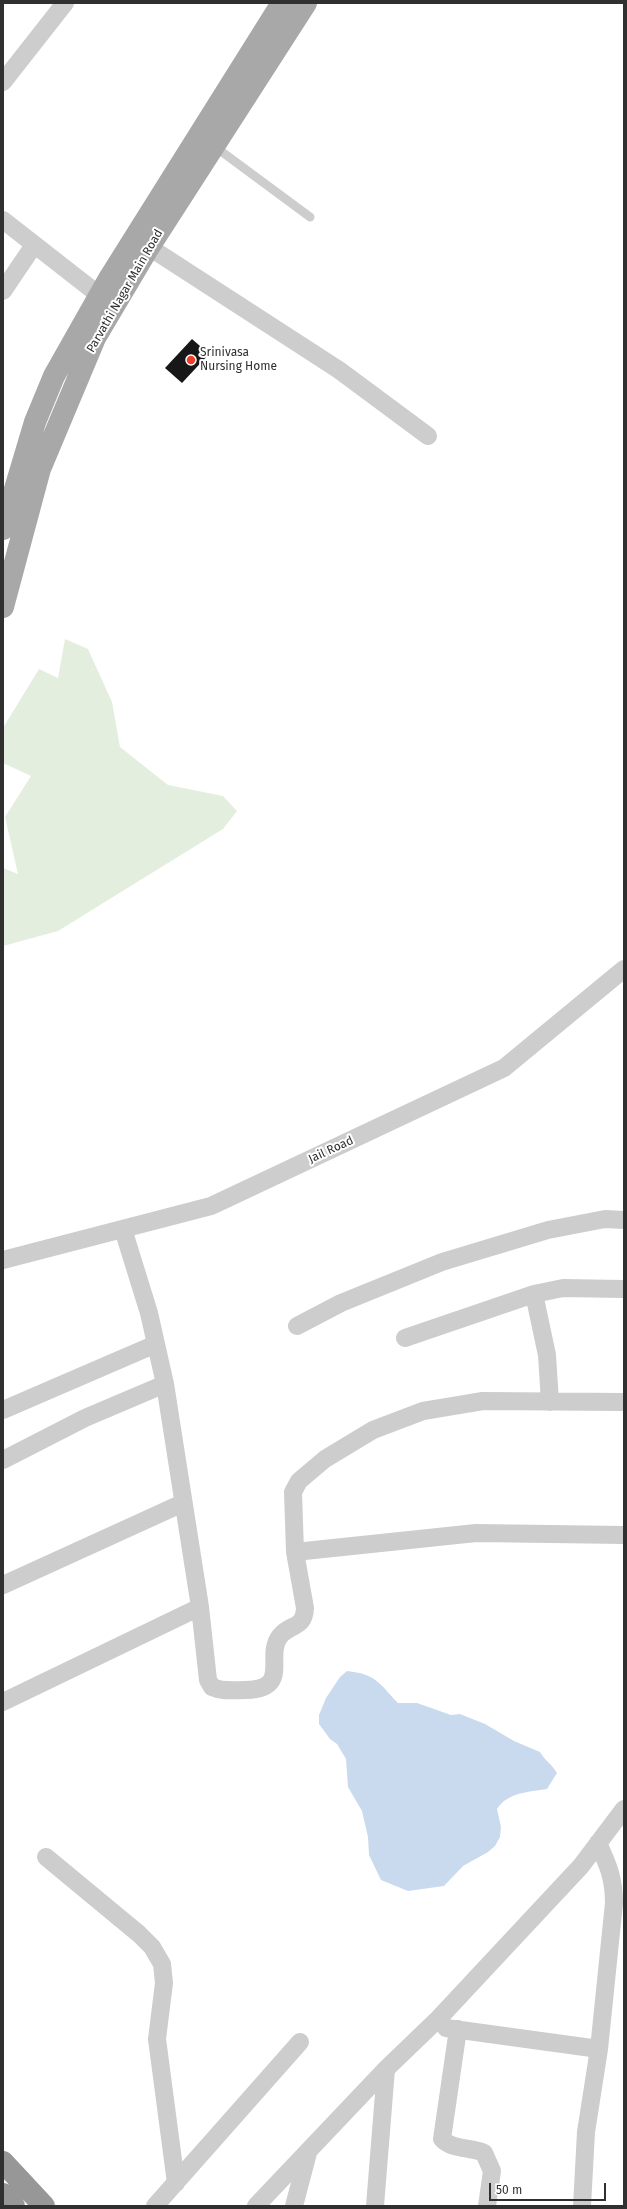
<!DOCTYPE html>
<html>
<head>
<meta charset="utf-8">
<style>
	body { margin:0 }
	#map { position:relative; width:627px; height:2209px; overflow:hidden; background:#fff; font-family:"Fira Sans",sans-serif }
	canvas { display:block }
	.frame { position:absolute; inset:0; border:4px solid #303030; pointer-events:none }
	.scale { position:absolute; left:489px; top:2183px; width:117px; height:18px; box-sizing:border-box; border:2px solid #303030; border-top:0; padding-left:5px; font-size:12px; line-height:14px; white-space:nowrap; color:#303030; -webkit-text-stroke:3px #fff; paint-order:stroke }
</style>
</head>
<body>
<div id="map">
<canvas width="627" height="2209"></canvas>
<div class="frame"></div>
<div class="scale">50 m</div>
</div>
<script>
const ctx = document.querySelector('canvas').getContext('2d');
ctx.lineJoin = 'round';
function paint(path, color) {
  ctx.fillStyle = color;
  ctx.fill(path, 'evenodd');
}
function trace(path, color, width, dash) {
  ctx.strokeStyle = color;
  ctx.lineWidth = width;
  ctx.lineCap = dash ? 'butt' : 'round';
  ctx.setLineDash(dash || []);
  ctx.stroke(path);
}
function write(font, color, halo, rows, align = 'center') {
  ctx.font = font + ' "Fira Sans",sans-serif';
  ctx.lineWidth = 4;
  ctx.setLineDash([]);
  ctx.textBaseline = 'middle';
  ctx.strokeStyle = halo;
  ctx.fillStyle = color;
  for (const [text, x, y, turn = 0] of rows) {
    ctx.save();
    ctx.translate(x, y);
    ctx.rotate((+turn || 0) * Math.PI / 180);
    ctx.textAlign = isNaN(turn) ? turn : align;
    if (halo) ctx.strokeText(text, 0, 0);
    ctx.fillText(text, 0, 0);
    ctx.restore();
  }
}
const green = new Path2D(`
	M65,639L88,649L112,702L120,747L168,785L223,796L237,811L223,829L58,931L3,946V868L18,874L5,817L31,776L3,763V728L39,669L58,678Z`);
const water = new Path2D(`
	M347,1671C376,1674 379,1683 398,1703H417L451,1715L460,1714L485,1724L514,1741L540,1752C545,1761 552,1764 557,1773L547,1789C529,1792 508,1792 497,1809L501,1827L500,1837L495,1846L488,1852L463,1866L444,1886L408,1891L381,1880L369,1855L368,1837L362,1811L348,1787L346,1759L337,1744L330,1739L319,1724V1715L326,1698L340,1677Z`);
const building = new Path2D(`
	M192,339L209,354L182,383L165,368Z`);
const lane = new Path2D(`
	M214,146L310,217`);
const street = new Path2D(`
	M3,82L65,3
	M3,220L99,295
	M149,247L339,370L428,436
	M3,291L34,245
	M3,1260L211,1206L504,1068L624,969
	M534,1294L547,1355L550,1402
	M297,1326L341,1303L442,1262L548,1230L605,1219L624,1220
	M405,1338L534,1294L563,1288L624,1289
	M165,1384L200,1607L208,1680L212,1687C223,1692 234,1690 246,1690C292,1689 264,1656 280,1636C291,1623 304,1629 305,1608L295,1552L293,1492L299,1481L325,1459L373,1430L423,1411L483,1401L624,1402
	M3,1410L156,1344
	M3,1460L85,1418L165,1384L149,1313L123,1229
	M295,1552L476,1533L624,1535
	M3,1585L183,1503
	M3,1702L200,1607
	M46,1857L139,1934L152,1947L162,1964L164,1983L157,2039L176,2183
	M446,2028L599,2049
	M458,2029L442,2139C452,2150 471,2147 484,2153L492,2171L487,2206
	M155,2206L300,2042
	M256,2206L386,2069L439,2018L581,1866L624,1809
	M294,2206L308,2153
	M375,2206L386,2069
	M582,2206L586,2132L599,2049L614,1903C614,1878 608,1865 598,1843`);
const primary = new Path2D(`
	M3,529L35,422L54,376L110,277L282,3
	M3,607L40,469L95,338L149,247L306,3`);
const highway = new Path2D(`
	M3,2162L44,2206
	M3,2194L14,2206`);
const markers = [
	[191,360,5,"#ef3f2b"]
];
const streetNames = [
	["Parvathi Nagar Main Road",125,291,-60],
	["Jail Road",331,1150,-25]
];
const poiNames = [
	["Srinivasa",200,353],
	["Nursing Home",200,367]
];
paint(green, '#e4eede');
paint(water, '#c9daee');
paint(building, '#171717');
trace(lane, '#cdcdcd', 9);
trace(street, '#cdcdcd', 18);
trace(primary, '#a8a8a8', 22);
trace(highway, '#979797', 22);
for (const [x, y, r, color] of markers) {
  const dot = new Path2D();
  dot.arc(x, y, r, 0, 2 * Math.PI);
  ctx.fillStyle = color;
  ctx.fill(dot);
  trace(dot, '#fff', 1.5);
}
write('12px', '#303030', '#fff', streetNames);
write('12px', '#303030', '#fff', poiNames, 'left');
</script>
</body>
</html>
